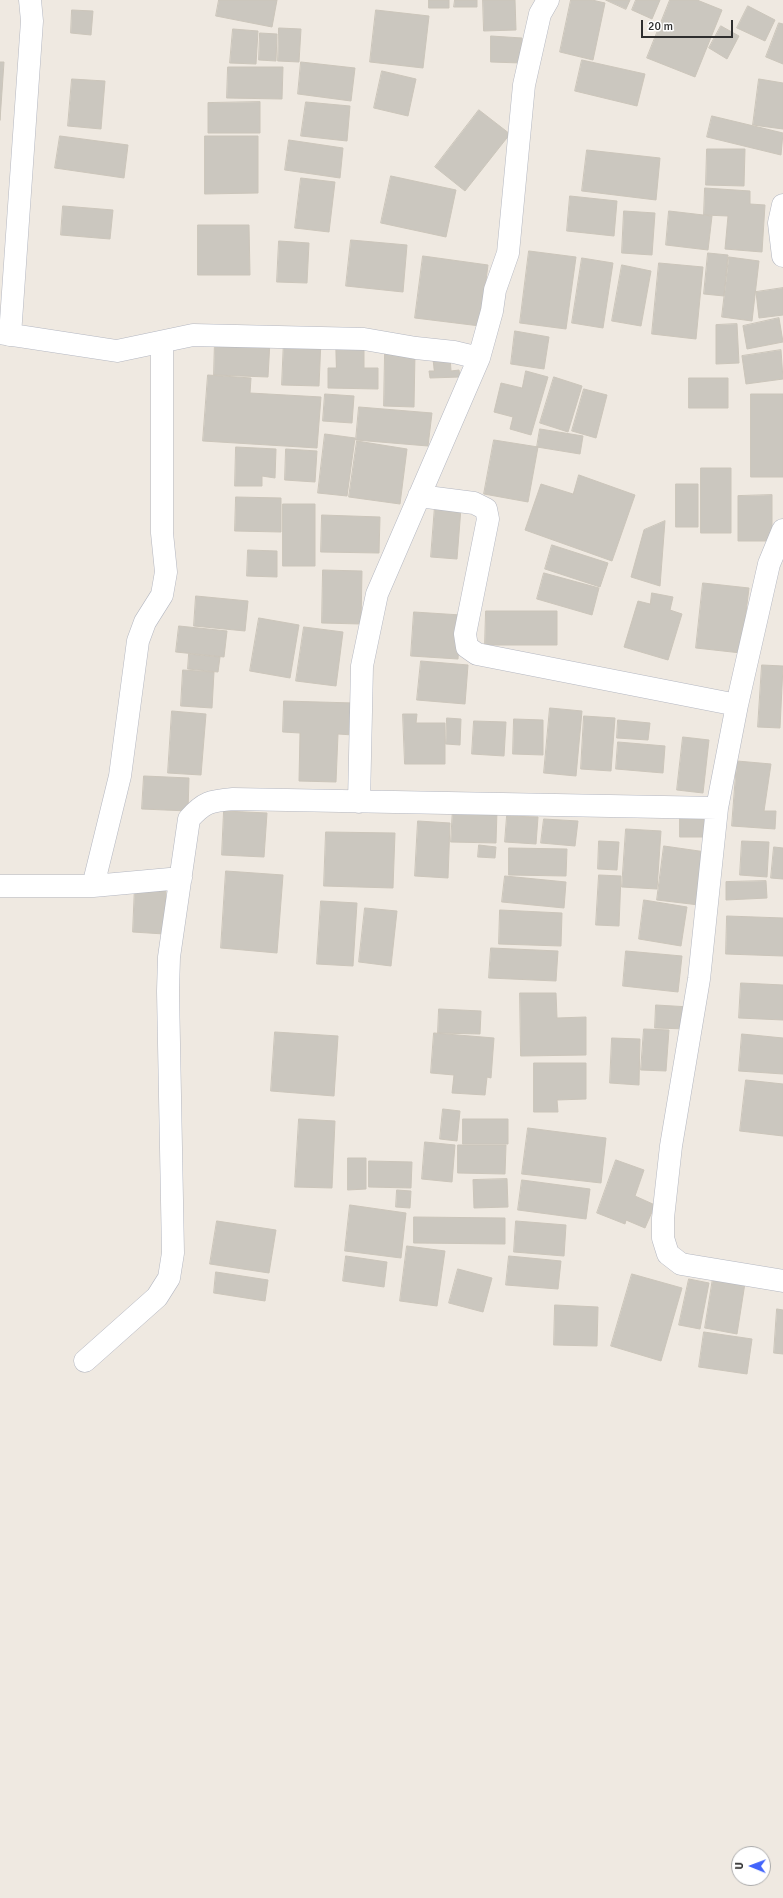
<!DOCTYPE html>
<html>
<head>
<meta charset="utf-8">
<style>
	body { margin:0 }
	#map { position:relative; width:783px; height:1898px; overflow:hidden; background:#efe9e1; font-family:Signika,sans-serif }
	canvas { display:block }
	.north { position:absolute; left:731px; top:1846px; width:40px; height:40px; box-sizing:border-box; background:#fff; border:1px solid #ababab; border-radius:50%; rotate:271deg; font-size:11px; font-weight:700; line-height:16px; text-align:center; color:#2e2e2e }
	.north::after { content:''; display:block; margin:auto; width:14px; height:18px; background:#4264fb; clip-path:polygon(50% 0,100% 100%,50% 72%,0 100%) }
	.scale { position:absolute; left:641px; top:20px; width:92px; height:18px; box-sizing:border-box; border:2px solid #2e2e2e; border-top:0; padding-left:5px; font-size:12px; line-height:14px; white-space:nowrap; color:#2e2e2e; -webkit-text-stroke:3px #fff; paint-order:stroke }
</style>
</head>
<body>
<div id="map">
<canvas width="783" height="1898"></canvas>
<div class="north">U</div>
<div class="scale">20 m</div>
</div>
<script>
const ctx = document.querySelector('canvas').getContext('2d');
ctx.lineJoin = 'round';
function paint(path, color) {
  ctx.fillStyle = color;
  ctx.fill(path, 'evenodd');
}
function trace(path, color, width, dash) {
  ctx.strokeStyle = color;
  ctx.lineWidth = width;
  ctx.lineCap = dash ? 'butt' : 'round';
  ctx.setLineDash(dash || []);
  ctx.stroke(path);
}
const building = new Path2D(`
	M219,0H277L272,27L216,16Z
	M429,0H449V8H429Z
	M455,0H477V7H454Z
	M483,0H515L516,30L484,31Z
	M571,0H592L605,3L593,60L560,52Z
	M606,0H630L626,9Z
	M636,0H660L652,19L632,10Z
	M670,0H697L722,10L695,77L647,58Z
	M748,6L775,20L765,41L737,28Z
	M72,10L93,11L91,35L71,33Z
	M376,10L429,16L423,68L370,62Z
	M779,23L783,24V64L766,57Z
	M721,26L739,36L727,59L709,48Z
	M279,28L301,29L299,62L278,61Z
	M233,29L258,31L256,64L230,63Z
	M260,33L277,34L276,61L259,60Z
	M491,36L522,38L521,63L491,62Z
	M582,60L645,74L637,106L575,91Z
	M0,62H4L0,120Z
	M301,62L355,68L351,101L298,94Z
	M228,67H283L282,99L227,98Z
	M382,71L416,79L408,116L374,108Z
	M72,79L105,81L101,129L68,126Z
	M759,79L783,83V129L753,125Z
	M260,102V133H208V103Z
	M306,102L350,106L347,141L301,136Z
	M479,110L510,134L465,191L435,167Z
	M712,116L783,133L781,155L707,137Z
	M60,136L128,145L124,178L55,168Z
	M205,136H258V193L205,194Z
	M289,140L343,148L340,178L285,170Z
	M707,149H745L744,186L706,185Z
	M587,150L660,158L656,200L582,191Z
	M391,176L456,190L446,237L381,223Z
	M301,178L335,182L329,232L295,228Z
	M705,188L750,191V204L765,205L762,252L725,249L728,216L704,215Z
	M570,196L617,201L614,236L567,231Z
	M63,206L113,210L110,239L61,235Z
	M624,211L655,213L652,255L622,253Z
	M669,211L712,216L708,250L666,245Z
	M198,225H249L250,275H198Z
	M351,240L407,245L403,292L346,286Z
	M279,241L309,243L307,283L277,282Z
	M529,251L576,257L566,329L520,323Z
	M708,253L728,255L724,296L704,294Z
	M423,256L488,265L480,326L415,318Z
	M729,257L759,261L752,321L722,317Z
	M582,258L613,263L603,328L572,323Z
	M659,263L703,267L696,339L652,334Z
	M622,265L651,271L641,326L612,321Z
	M783,288V315L759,318L756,292Z
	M779,318L783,342L747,349L743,326Z
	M737,324L739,363L716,364V325Z
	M515,331L549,337L544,369L511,364Z
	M215,339L270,341L268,377L214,375Z
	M284,339L321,340L319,386L282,385Z
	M336,341H364V368H378V389L328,388V368H336Z
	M781,350L783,379L746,384L742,356Z
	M385,353H415L414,407L384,406Z
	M433,356H450L451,371L459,370L460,377L430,378L429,371H434Z
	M526,371L548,377L531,435L510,429L513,417L494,412L501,383L522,388Z
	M208,375L251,378L250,393L321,397L317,448L203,441Z
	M554,377L582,386L568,432L540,423Z
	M689,378H728V408H689Z
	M584,389L607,395L596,438L572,431Z
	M325,394L354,396L352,423L323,421Z
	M751,394H783V477H751Z
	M359,407L432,413L428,446L356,440Z
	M540,429L583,436L580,454L537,447Z
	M325,434L355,438L347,496L318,493Z
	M494,440L538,447L528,502L484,494Z
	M357,441L407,449L400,504L349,497Z
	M236,447L276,449L275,478L262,476V486H235Z
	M286,449L317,451L315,482L285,480Z
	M701,468H731V533H701Z
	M579,475L635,495L612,561L525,530L541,484L573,494Z
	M676,484H698V527H676Z
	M772,495V541H738V496Z
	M236,497L281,498V532L235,531Z
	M283,504H315V566H283Z
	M435,506L461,508L457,559L431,557Z
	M322,515L380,517L379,553L321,552Z
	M665,521L660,586L631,577L644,530Z
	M552,545L608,563L600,587L545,569Z
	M248,550L277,551V577L247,576Z
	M323,570L362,571L361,624L322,623Z
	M544,573L599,588L592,615L537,599Z
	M703,583L749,588L741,653L696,648Z
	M652,593L673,597L670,610L682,614L668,660L624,647L638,601L650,604Z
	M196,596L248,601L245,631L194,626Z
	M486,611H557V645H485Z
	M414,612L461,615L458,659L411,656Z
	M259,618L299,625L290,678L250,671Z
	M179,626L227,631L224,657L176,652Z
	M304,627L343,632L336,686L296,681Z
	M189,654L220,657L218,672L188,669Z
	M421,661L468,665L465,704L417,700Z
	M762,665L783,666L780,728L758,727Z
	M183,670L214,672L212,708L181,706Z
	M284,701L354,703L353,735L338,734L336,782L299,781L300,733L283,732Z
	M550,708L582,711L576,776L544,773Z
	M172,711L206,714L201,775L168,773Z
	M403,714H417L416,723H445V764H405Z
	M584,716L615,718L611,771L581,769Z
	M447,718L461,719L460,745L446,744Z
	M514,719L543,720V755L513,754Z
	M618,720L650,723L648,740L617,738Z
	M474,721L506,722L504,756L472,754Z
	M683,737L709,740L703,793L677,790Z
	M618,742L665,746L663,773L616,769Z
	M737,761L771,764L764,811H776L775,829L732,826Z
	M144,776L189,778L188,811L142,809Z
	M453,808L497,810L496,843L451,842Z
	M224,811L267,813L264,857L222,855Z
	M680,815H704L705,837H680Z
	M507,816L538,817L536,844L505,842Z
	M544,819L578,821L575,846L541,843Z
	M418,821L450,823L448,878L415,876Z
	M626,829L661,831L657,889L622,887Z
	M326,832L395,833L393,888L324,886Z
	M599,841L619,842L617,870L598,869Z
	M742,841L769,842L767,877L740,875Z
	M479,845L496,847L495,858L478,857Z
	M664,846L706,852L699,905L657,900Z
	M774,847L783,848V879L771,878Z
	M509,848L567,849L566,876L509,875Z
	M226,871L283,875L277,953L221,948Z
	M599,875L621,876L619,926L596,925Z
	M505,876L566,882L564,908L502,902Z
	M766,881L767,898L726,900V882Z
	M135,885L166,887L164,934L133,932Z
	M644,900L687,907L681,946L639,939Z
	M321,901L357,903L353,966L317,964Z
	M365,908L397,911L391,966L359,962Z
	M500,910L562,913L561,946L499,944Z
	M727,916L783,918V956L726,954Z
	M491,948L558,951L556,981L489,978Z
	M626,951L682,956L678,992L623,986Z
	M741,983L783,985V1020L739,1018Z
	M520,993H556L557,1018L586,1017V1055L521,1056Z
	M656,1005L690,1007L688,1029L655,1028Z
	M439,1009L481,1011L480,1034L438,1033Z
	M644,1029L669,1030L666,1071L641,1070Z
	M275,1032L338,1036L334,1096L271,1091Z
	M434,1033L494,1038L491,1078L487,1077L485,1095L452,1093L454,1075L431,1073Z
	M742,1034L783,1038V1074L739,1071Z
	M612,1038L640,1039L639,1085L610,1083Z
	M534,1063H586V1099L557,1100L558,1112H534Z
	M746,1080L783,1084V1136L740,1131Z
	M443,1109L460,1111L457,1141L440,1139Z
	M299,1119L335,1121L332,1188L295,1187Z
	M463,1119H508V1144H463Z
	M528,1128L606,1138L601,1183L522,1174Z
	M425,1142L455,1145L452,1182L422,1179Z
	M458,1145H506L505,1174L458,1173Z
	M348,1158H366V1189L348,1190Z
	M616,1160L644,1170L635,1196L655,1205L645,1228L626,1220L625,1224L597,1213Z
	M369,1161L412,1162L411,1188L369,1187Z
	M507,1179L508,1207L474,1208L473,1180Z
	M522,1180L590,1189L586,1219L518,1210Z
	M397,1190L411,1191L410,1208L396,1207Z
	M350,1205L406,1213L401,1258L345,1251Z
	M414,1217L505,1218V1244L414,1243Z
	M217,1221L276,1230L269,1273L210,1264Z
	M516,1221L566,1225L564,1256L514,1252Z
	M407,1246L445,1251L437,1306L400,1301Z
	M346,1256L387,1262L384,1287L343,1281Z
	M509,1256L561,1261L558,1289L506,1285Z
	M458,1269L492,1278L483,1312L449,1303Z
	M216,1272L268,1280L265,1301L214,1293Z
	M632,1274L682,1288L661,1361L611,1346Z
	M713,1278L745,1283L737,1334L705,1328Z
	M689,1279L709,1283L700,1329L679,1325Z
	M555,1305L598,1307L597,1346L554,1345Z
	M777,1309L783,1310V1354L774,1353Z
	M704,1332L752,1339L747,1374L699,1367Z`);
const minor = new Path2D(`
	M783,205L779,223L783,256
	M0,333L117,351L193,335L364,339L416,348L454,352L479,358L492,311L495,290L508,253L524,85L540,14L548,0
	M10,335L32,21L30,0
	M419,496L474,503L486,509L488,519L465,634L467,647L477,654L737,705
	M783,530L769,564L737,705L717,808L699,979L671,1146L663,1218V1238L668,1254L681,1264L783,1281
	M359,802L362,666L377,594L479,358
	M0,886H93L120,776L138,641L145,622L162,595L166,572L162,533V343
	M93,886L181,878
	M85,1361L157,1297L169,1278L173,1253L168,991L169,957L189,819C204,802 210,801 233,799L717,808`);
paint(building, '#cbc7bf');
trace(building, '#cbc5ba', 1);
trace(minor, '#b4b7c1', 23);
trace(minor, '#fff', 22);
</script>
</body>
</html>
